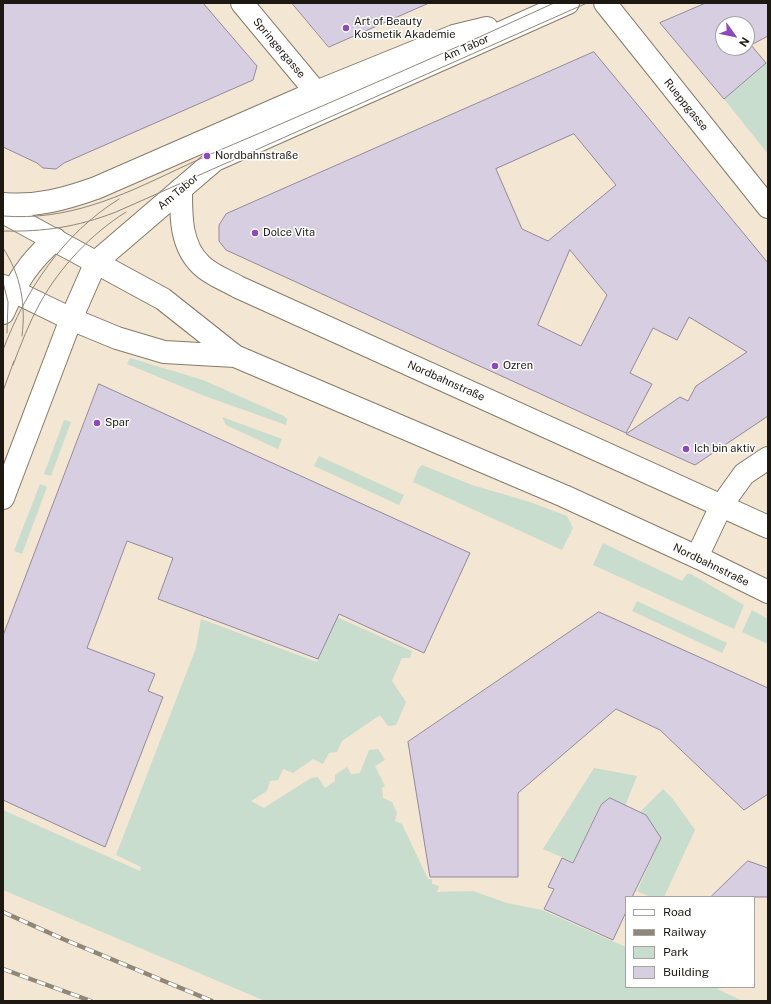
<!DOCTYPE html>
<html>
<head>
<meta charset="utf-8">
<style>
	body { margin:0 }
	#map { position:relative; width:771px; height:1004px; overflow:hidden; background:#f3e6d2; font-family:"Public Sans",sans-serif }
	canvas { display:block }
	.frame { position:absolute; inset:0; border:4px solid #1d1811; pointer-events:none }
	.legend { position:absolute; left:625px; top:896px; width:130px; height:92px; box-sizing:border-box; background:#fff; border:1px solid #a5a3a0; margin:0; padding:5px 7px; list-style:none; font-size:12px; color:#1d1811 }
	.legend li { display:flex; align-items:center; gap:8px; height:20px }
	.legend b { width:20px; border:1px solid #a5a3a0 }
	.north { position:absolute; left:715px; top:16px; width:40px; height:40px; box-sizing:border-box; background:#fff; border:1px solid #a5a3a0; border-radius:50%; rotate:123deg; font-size:11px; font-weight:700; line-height:16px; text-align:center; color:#1d1811 }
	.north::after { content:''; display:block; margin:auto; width:14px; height:18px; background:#8d48bb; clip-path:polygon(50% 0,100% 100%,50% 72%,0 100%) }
</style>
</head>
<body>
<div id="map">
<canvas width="771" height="1004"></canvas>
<div class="frame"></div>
<ul class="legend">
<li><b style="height:5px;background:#fff"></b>Road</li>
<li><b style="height:5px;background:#908779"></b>Railway</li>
<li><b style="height:11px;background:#c8ddcd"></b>Park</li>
<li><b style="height:11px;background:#d8cee2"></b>Building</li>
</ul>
<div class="north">N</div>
</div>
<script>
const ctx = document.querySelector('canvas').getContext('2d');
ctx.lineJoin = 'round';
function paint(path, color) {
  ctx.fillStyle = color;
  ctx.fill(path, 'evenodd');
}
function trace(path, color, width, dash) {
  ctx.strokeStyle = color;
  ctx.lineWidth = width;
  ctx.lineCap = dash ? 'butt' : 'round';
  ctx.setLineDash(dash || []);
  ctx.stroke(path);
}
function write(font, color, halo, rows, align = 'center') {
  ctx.font = font + ' "Public Sans",sans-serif';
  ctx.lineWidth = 3;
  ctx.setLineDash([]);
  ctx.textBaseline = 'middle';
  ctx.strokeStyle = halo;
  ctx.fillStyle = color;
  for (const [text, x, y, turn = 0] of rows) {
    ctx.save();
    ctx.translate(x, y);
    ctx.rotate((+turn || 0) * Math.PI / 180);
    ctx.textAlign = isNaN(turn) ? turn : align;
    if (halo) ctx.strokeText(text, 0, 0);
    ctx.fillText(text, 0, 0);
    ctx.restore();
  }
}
const green = new Path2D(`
	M768,61V154L724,99Z
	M130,358L203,380L284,416L287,419L286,425L202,395L127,364Z
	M222,417L282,439L278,449L226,425Z
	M64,420L71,422L51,476L44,474Z
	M319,456L404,495L399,505L314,466Z
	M422,465L472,485L530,502L567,516L573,528L562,550L413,482L418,469Z
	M40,484L47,487L22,554L14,551Z
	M603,543L682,581L687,574H691L744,605L734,629L593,565Z
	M637,601L727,643L722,653L632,611Z
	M752,610L768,619V644L742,632Z
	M337,617L412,651L410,658H402L392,681L406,702L396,725L388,726L380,715L342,741L337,752L329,753L323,764L313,759L293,773L283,769L278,780L270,781L267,791L251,801L264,808L311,778L318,777L325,788L335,781V775L347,767L351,774L360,773L369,750L378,749L385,760L375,766L385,786L382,788L383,798L392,802L397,813L395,821L402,824L428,879H432V884L439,886L437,892L473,891L507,903L542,910L626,947V987H724L717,989L743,1001H265L3,890V810L140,871L141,867L116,855L196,648L201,619L317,662Z
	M594,768L637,776L625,806L610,801L600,805L573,862L543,849Z
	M663,789L672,798L695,830L664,897H650L637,891L661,838L645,819L639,813Z`);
const building = new Path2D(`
	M3,3H203L257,66L253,80L64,163L56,169L43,168L37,163L3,147Z
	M292,3H429L329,47Z
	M706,3H768V36L751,45L766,63L724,99L660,23ZM723,24H747V48H723Z
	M594,52L768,263V416L695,465L626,434L680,397L688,401L696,386L747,352L689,317L677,340L653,328L630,373L652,384L626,433L226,250L219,241V225L226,214ZM574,134L616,185L548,241L522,229L496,169ZM570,250L607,295L581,346L538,325Z
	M99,384L470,553L424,653L339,614L318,659L158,599L173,558L127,541L87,648L155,674L148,691L163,697L105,847L3,800V636Z
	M599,612L768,688V794L744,810L660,730L616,709L518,793V877H430L408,742Z
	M610,798L646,815L661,838L632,897H626V912L613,940L544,909L554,889L548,887L562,858L573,863L601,805Z
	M748,861L768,868V897H711Z`);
const street = new Path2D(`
	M242,3L316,92
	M605,3L768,207
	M181,189C181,215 180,245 201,265C211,275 226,280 238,287L768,527
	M3,313C17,281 28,263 55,239
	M3,498L71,319
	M697,557L721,506L744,474L768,458`);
const secondary = new Path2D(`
	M3,204C36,207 65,199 96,188L316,92L454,36L487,28
	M3,212L163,299L235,356L564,496L697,557L768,592
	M3,286L71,319L117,338L164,352L235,356
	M71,319L96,262L215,160L568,3`);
const tram = new Path2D(`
	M3,216C68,221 119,197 176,170C201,158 227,147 253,136C354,92 455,49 554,3
	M3,231C44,232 77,227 116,212L587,3
	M3,248C21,275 26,305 22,336
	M3,282L8,302L7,333
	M3,350C26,289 63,234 119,199
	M13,365C21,344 29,323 40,303C60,267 91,234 126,212
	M3,391L14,361`);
const rail = new Path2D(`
	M3,912L63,939L212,1001
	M3,969L91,1001`);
const markers = [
	[346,28,4,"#8d48bb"],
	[207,156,4,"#8d48bb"],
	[255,233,4,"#8d48bb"],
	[495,366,4,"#8d48bb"],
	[97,423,4,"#8d48bb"],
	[686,449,4,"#8d48bb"]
];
const poiNames = [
	["Art of Beauty",354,22],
	["Kosmetik Akademie",354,35],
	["Nordbahnstraße",215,156],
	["Dolce Vita",263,233],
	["Ozren",503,366],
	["Spar",105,423],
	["Ich bin aktiv",694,449]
];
const streetNames = [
	["Springergasse",279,48,50],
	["Am Tabor",466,48,-24],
	["Rueppgasse",686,105,51],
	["Am Tabor",178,192,-40],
	["Nordbahnstraße",446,381,24],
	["Nordbahnstraße",711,565,26]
];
paint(green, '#c8ddcd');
paint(building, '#d8cee2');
trace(building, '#93899c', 1);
trace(street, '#867b69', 24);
trace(secondary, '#867b69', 24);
trace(street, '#fff', 22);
trace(secondary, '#fff', 22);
trace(tram, '#908779', 1);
trace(rail, '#908779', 4.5);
trace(rail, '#fff', 3, [9]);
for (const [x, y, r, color] of markers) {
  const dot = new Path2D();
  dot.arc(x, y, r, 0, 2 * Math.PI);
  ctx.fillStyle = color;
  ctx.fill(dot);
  trace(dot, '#fff', 1.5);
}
write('11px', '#1d1811', '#fff', poiNames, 'left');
write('11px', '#1d1811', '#fff', streetNames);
</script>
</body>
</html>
